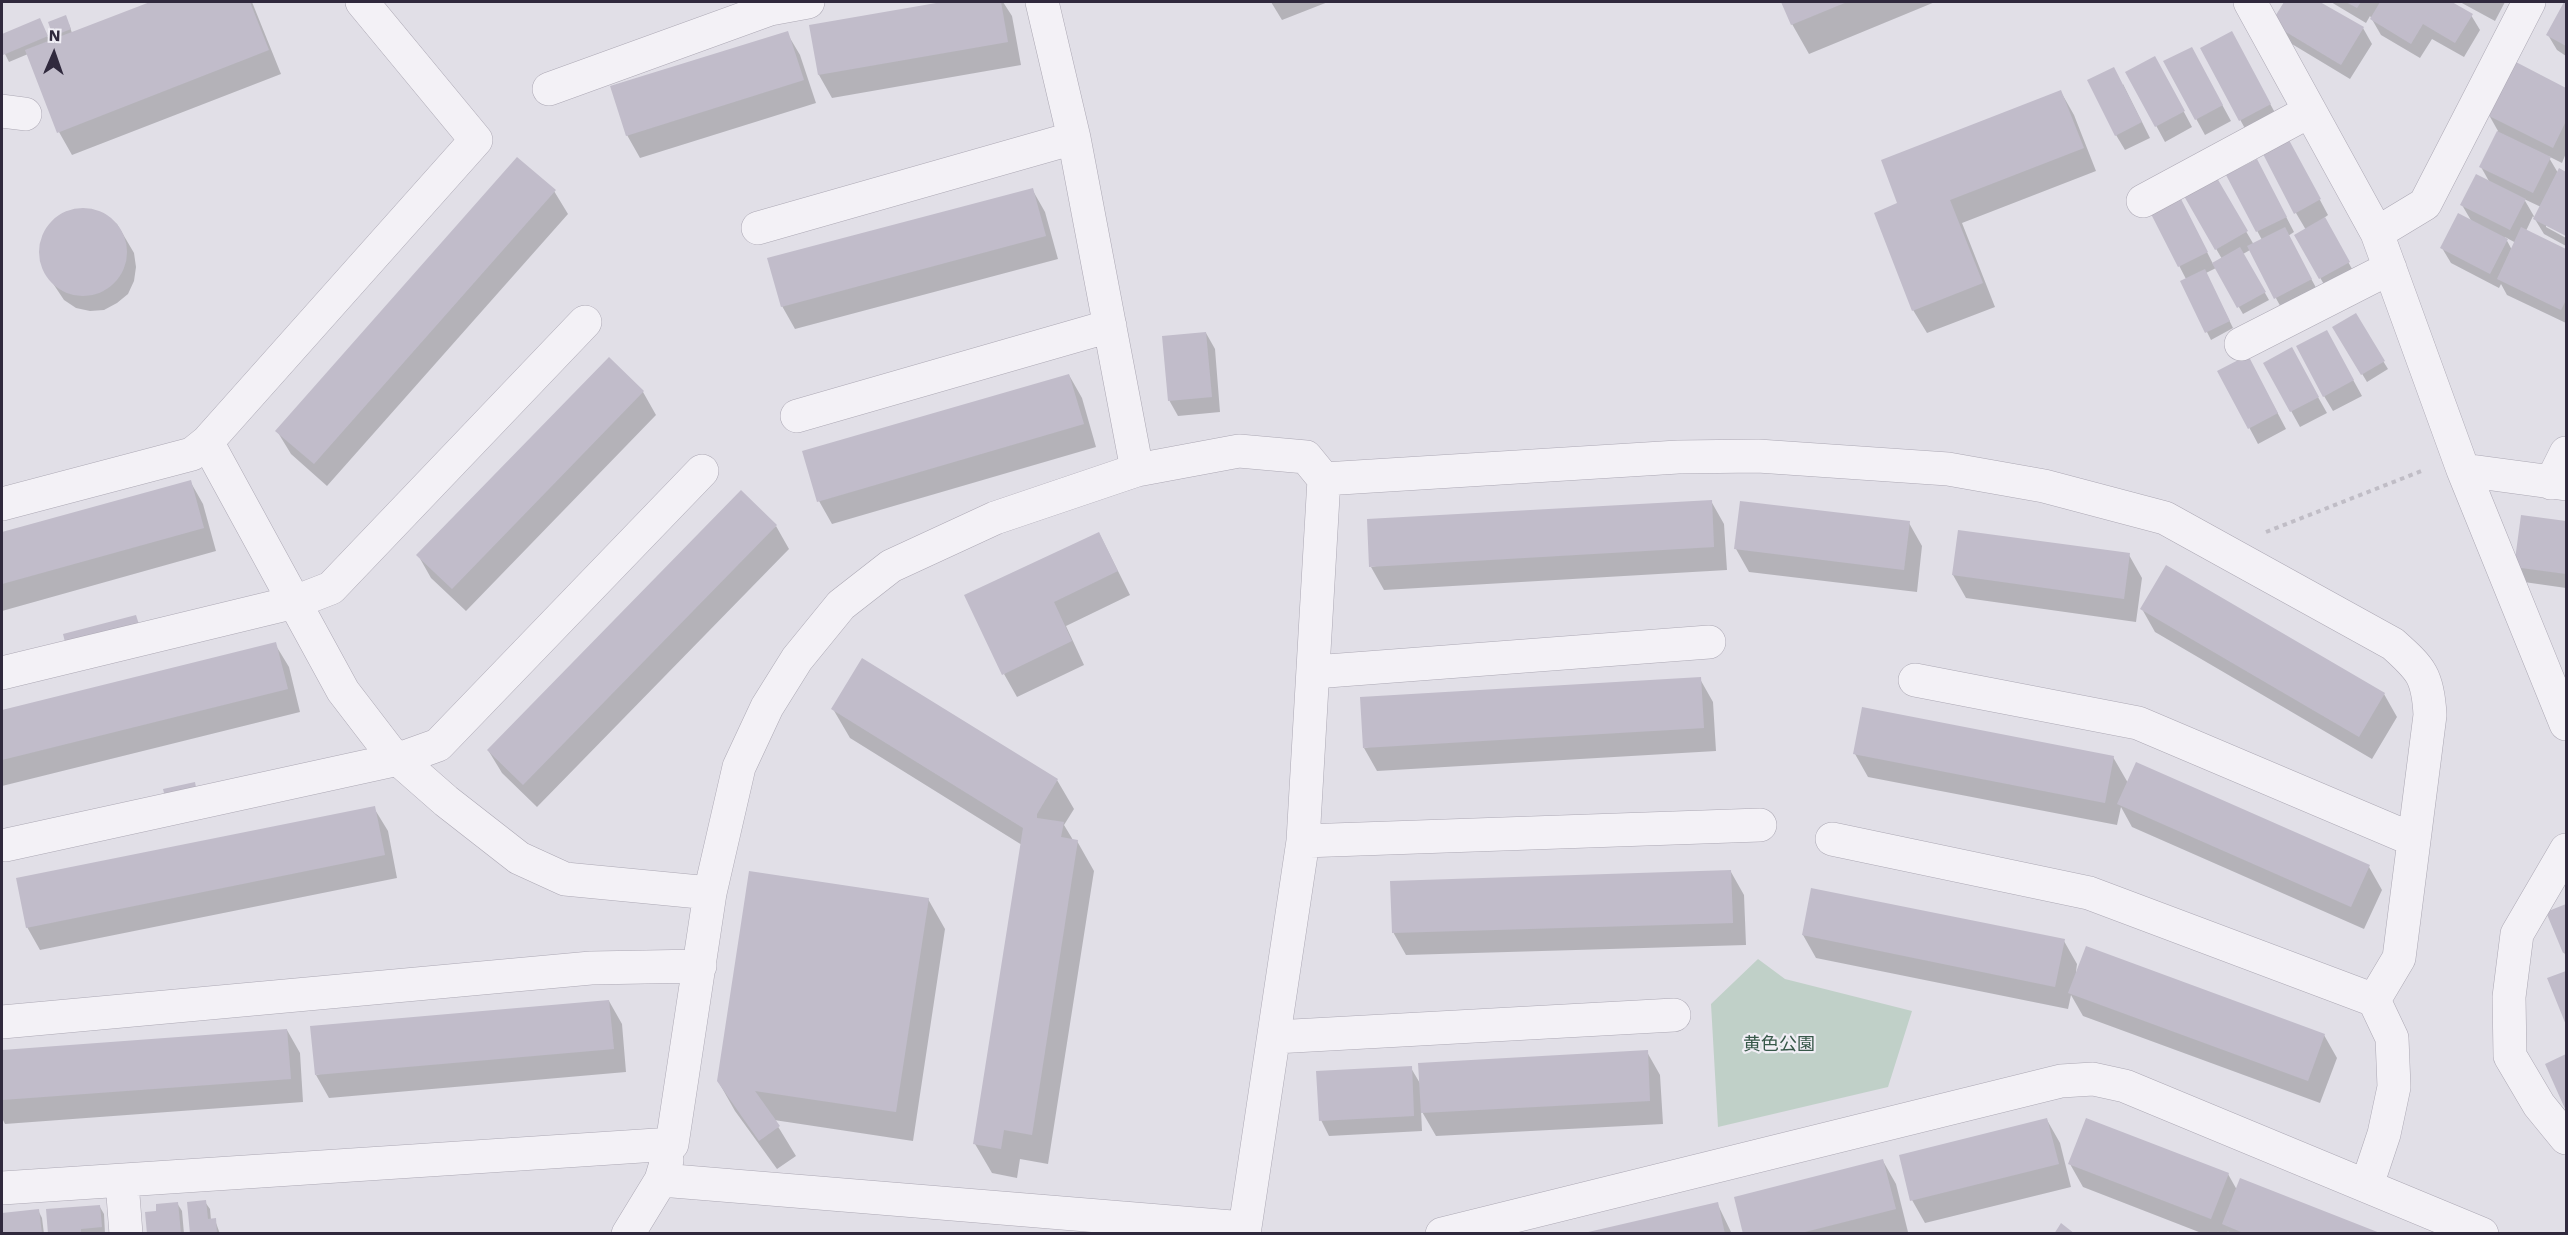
<!DOCTYPE html>
<html>
<head>
<meta charset="utf-8">
<style>
	body { margin:0 }
	#map { position:relative; width:2568px; height:1235px; overflow:hidden; background:#e1dfe7; font-family:"Work Sans",sans-serif }
	canvas { display:block }
	.frame { position:absolute; inset:0; border:3px solid #30293d; pointer-events:none }
	.north { position:absolute; left:24px; top:24px; width:60px; height:60px; -webkit-text-stroke:4px #f0eef5; paint-order:stroke; rotate:2deg; font-size:16px; font-weight:700; line-height:24px; text-align:center; color:#30293d }
	.north::after { content:''; display:block; margin:auto; width:21px; height:27px; background:#30293d; clip-path:polygon(50% 0,100% 100%,50% 72%,0 100%) }
</style>
</head>
<body>
<div id="map">
<canvas width="2568" height="1235"></canvas>
<div class="frame"></div>
<div class="north">N</div>
</div>
<script>
const ctx = document.querySelector('canvas').getContext('2d');
ctx.lineJoin = 'round';
function paint(path, color) {
  ctx.fillStyle = color;
  ctx.fill(path, 'evenodd');
}
function trace(path, color, width, dash) {
  ctx.strokeStyle = color;
  ctx.lineWidth = width;
  ctx.lineCap = dash ? 'butt' : 'round';
  ctx.setLineDash(dash || []);
  ctx.stroke(path);
}
function write(font, color, halo, rows, align = 'center') {
  ctx.font = font + ' "Work Sans","Noto Sans JP",sans-serif';
  ctx.lineWidth = 4.5;
  ctx.setLineDash([]);
  ctx.textBaseline = 'middle';
  ctx.strokeStyle = halo;
  ctx.fillStyle = color;
  for (const [text, x, y, turn = 0] of rows) {
    ctx.save();
    ctx.translate(x, y);
    ctx.rotate((+turn || 0) * Math.PI / 180);
    ctx.textAlign = isNaN(turn) ? turn : align;
    if (halo) ctx.strokeText(text, 0, 0);
    ctx.fillText(text, 0, 0);
    ctx.restore();
  }
}
const green = new Path2D(`
	M1758,959L1785,979L1912,1011L1888,1087L1718,1127L1711,1004Z`);
const shadow = new Path2D(`
	M154,2H252L281,74L72,155L59,132L28,54L9,62L2,48V36L40,20L50,42L57,40L54,35L69,24L72,33Z
	M951,2H1003L1012,16L1021,65L832,98L819,75L810,26Z
	M1271,2H1328L1282,20Z
	M1783,2H1935L1809,54L1792,24Z
	M2285,2H2317L2363,28L2372,44L2350,79L2282,38L2273,23Z
	M2331,2H2449L2471,15L2480,30L2464,57L2432,39L2420,58L2381,35L2370,16L2366,23Z
	M2460,2H2505L2495,21Z
	M2565,2H2566V56L2557,50L2548,35Z
	M787,33L800,55L816,103L640,158L627,135Z
	M2202,49H2240L2279,120L2249,136Z
	M2165,62L2200,64L2231,121L2205,135Z
	M2515,63L2566,89V153L2562,163L2548,156L2558,173L2560,170L2566,174V234L2546,224V227L2566,238V246L2544,234L2533,216L2526,231L2566,251V323L2507,295L2501,284L2499,288L2451,263L2442,248L2472,222L2462,205L2490,183L2481,167L2498,131L2489,115ZM2524,199L2541,207L2535,218ZM2505,237L2516,243L2512,250Z
	M2127,72L2163,73L2192,127L2165,142Z
	M2123,84L2150,138L2125,150L2116,135Z
	M2061,92L2074,115L2096,171L1962,223L1995,307L1927,333L1913,310L1899,204Z
	M2297,157L2328,215L2324,218L2357,278L2329,293L2296,236L2306,230L2296,213Z
	M2228,176H2265L2294,232L2288,236L2320,295L2284,313L2250,250L2243,254L2269,300L2243,314L2216,268L2206,273L2233,328L2211,340L2182,282L2186,279L2153,215L2189,216L2213,264L2222,259L2186,197L2216,180L2254,245L2262,240Z
	M1032,189L1045,212L1058,259L795,329L782,306Z
	M554,191L568,214L327,486L291,454L277,431Z
	M79,209L93,210L106,215L117,224L134,253L136,267L134,281L128,294L117,303L104,310L90,311L76,308L64,300L46,273L41,259L40,246L45,232L53,221L65,212Z
	M2355,315L2388,369L2367,382L2334,327Z
	M1206,333L1215,349L1220,412L1178,416L1169,400Z
	M2335,347L2362,396L2333,411L2324,396Z
	M2291,349L2327,413L2300,427L2265,364Z
	M609,359L643,392L656,415L466,611L431,578L418,555Z
	M2219,371L2256,372L2286,429L2258,444Z
	M1069,375L1082,398L1096,447L832,524L819,501Z
	M190,481L203,504L216,551L2,611V533Z
	M1711,501L1724,524L1727,570L1384,590L1371,567Z
	M2522,516L2566,522V588L2524,582L2515,567Z
	M1909,523L1922,546L1917,592L1749,572L1736,549Z
	M776,526L789,549L537,807L502,773L488,750Z
	M1099,533L1130,595L1066,626L1084,665L1017,697L1004,674Z
	M2129,555L2142,578L2136,622L1966,598L1953,575Z
	M2142,609L2384,694L2397,717L2372,759L2155,632Z
	M275,644L289,667L300,712L2,786V711Z
	M1700,679L1713,702L1716,751L1377,771L1364,748Z
	M833,709L1057,780L1074,809L1064,825L1073,840L1077,841L1094,871L1048,1164L1020,1159L1017,1178L992,1173L975,1144L1022,845L850,738Z
	M1855,754L2113,757L2128,783L2369,867L2382,890L2364,929L2132,827L2121,807L2117,825L1868,777Z
	M374,808L388,831L397,878L40,950L27,927Z
	M1731,872L1744,895L1746,945L1406,955L1393,932Z
	M928,899L945,929L913,1141L774,1120L796,1156L777,1169L735,1111L718,1081Z
	M2566,906V957L2548,913Z
	M1803,935L2064,941L2077,964L2076,972L2324,1035L2337,1058L2320,1103L2083,1016L2071,995L2068,1009L1816,958Z
	M2566,972V1021L2549,979Z
	M609,1001L622,1024L626,1072L329,1098L316,1075Z
	M287,1030L300,1053L303,1102L5,1124L2,1118V1052Z
	M1647,1052L1660,1075L1663,1124L1436,1136L1421,1110L1422,1131L1329,1136L1321,1120L1411,1068L1421,1085Z
	M2566,1056V1107L2547,1065Z
	M2047,1120L2060,1143L2071,1187L1925,1223L1912,1200Z
	M1883,1161L1896,1184L1908,1232L1900,1234H1745Z
	M2070,1164L2228,1174L2237,1190L2376,1234H2229L2228,1231L2227,1234H2204L2083,1187Z
	M205,1202L210,1209L211,1220H215L220,1234H191Z
	M177,1203L182,1211L184,1234H149L158,1212Z
	M1717,1203L1732,1234H1587Z
	M100,1207L104,1214L105,1234H50Z
	M38,1210L42,1218L44,1234H2V1214Z`);
const building = new Path2D(`
	M150,2H250L269,50L57,133L25,50Z
	M942,2H1001L1008,42L818,75L809,25Z
	M1781,2H1847L1791,25Z
	M2284,2H2320L2364,27L2341,65L2271,23Z
	M2346,2H2361L2357,8Z
	M2380,2H2452L2473,14L2455,43L2423,24L2411,44L2370,19Z
	M2564,2H2566V46L2546,35Z
	M66,15L71,29L53,36L48,22Z
	M40,18L48,36L3,55L2,34Z
	M788,31L804,80L626,136L610,86Z
	M2232,31L2271,104L2239,121L2200,48Z
	M2192,47L2223,105L2195,120L2163,61Z
	M2155,56L2185,111L2155,127L2125,72Z
	M2514,61L2566,88V121L2553,148L2487,115Z
	M2114,67L2142,122L2115,136L2087,80Z
	M2061,90L2084,148L1950,200L1983,283L1912,311L1874,213L1897,203L1881,160Z
	M2497,131L2551,157L2533,193L2479,167Z
	M2289,140L2321,199L2294,214L2263,154Z
	M517,157L556,190L314,464L275,431Z
	M2257,159L2287,217L2256,232L2226,175Z
	M2559,168L2566,172V236L2533,219Z
	M2476,174L2526,199L2510,230L2460,205Z
	M2217,178L2248,231L2215,250L2184,196Z
	M1033,188L1046,236L781,307L767,258Z
	M2181,199L2208,252L2178,267L2151,214Z
	M39 252a44 44 0 1 1 88 0a44 44 0 1 1-88 0Z
	M2458,213L2508,239L2490,274L2440,248Z
	M2325,217L2350,262L2319,279L2294,235Z
	M2285,227L2312,279L2274,299L2247,246Z
	M2521,227L2566,249V300L2561,310L2497,279Z
	M2240,247L2266,292L2237,308L2212,263Z
	M2205,269L2230,321L2205,333L2180,281Z
	M2356,313L2385,361L2361,375L2332,327Z
	M2327,330L2354,380L2323,397L2296,346Z
	M1206,332L1212,397L1168,401L1162,336Z
	M2292,347L2319,397L2290,412L2263,363Z
	M2248,355L2278,413L2248,429L2217,371Z
	M609,357L644,391L452,589L416,555Z
	M1069,374L1084,424L817,502L802,451Z
	M191,480L204,528L2,584V532Z
	M741,490L777,525L523,785L487,750Z
	M1712,500L1714,547L1369,567L1367,519Z
	M1740,501L1910,521L1904,570L1734,549Z
	M2521,515L2566,521V574L2514,567Z
	M1958,530L2130,553L2124,599L1952,575Z
	M1099,532L1118,571L1054,602L1072,641L1002,675L964,595Z
	M2166,565L2385,693L2359,737L2140,609Z
	M136,615L141,631L67,650L63,634Z
	M276,642L288,689L2,760V710Z
	M862,658L1058,779L1037,814V818L1064,822L1061,837L1078,840L1032,1135L1004,1130L1001,1149L973,1144L1023,828L831,709Z
	M1701,677L1704,728L1363,748L1360,697Z
	M1862,707L2114,756L2105,803L1853,754Z
	M2136,762L2370,865L2351,907L2117,804Z
	M195,782L198,798L167,805L163,789Z
	M375,806L385,855L26,928L16,878Z
	M1731,870L1733,923L1392,933L1390,881Z
	M749,871L929,898L896,1112L755,1091L780,1126L759,1141L717,1081Z
	M1811,888L2065,939L2055,987L1802,935Z
	M2566,904V952L2563,953L2546,912Z
	M2086,946L2325,1034L2308,1081L2068,993Z
	M2566,971V1025L2547,978Z
	M609,1000L614,1049L315,1075L310,1026Z
	M287,1029L291,1079L2,1100V1050Z
	M1648,1050L1650,1101L1421,1113L1418,1063Z
	M2566,1054V1111L2545,1064Z
	M1412,1066L1414,1116L1319,1121L1316,1071Z
	M2047,1118L2059,1164L1910,1201L1899,1155Z
	M2086,1118L2229,1173L2211,1219L2068,1164Z
	M1883,1159L1896,1209L1797,1234H1743L1734,1197Z
	M2240,1178L2380,1233V1234H2246L2222,1224Z
	M206,1200L208,1219L216,1218L217,1234H190L187,1202Z
	M178,1202L181,1234H147L145,1212L156,1211V1204Z
	M1718,1202L1725,1234H1584V1233Z
	M100,1205L102,1227L81,1229V1234H48L46,1209Z
	M39,1209L42,1234H2V1213Z
	M2061,1223L2075,1234H2054Z`);
const path = new Path2D(`
	M2266,532L2424,470`);
const minor = new Path2D(`
	M1042,2L1074,138L1137,470
	M2250,2L2377,233L2463,470L2566,724
	M549,89L770,9L808,2
	M2,111L25,114
	M2143,201L2310,111
	M758,228L1074,138
	M2377,233L2425,204L2529,2
	M2241,344L2390,268
	M797,416L1110,326
	M207,442L343,691L389,751L446,801L519,858L565,879L710,893
	M2463,470L2566,484
	M1324,479L1678,457L1758,456L1948,469L2044,486L2165,518L2393,644C2421,669 2428,676 2430,715L2399,958L2374,1000L2392,1038L2394,1087L2384,1134L2367,1185
	M2551,483L2566,453
	M2,504L192,454L207,442L476,140L362,2
	M1314,672L1709,642
	M2,673L295,602L331,588L585,322
	M1915,680L2138,723L2414,840
	M1832,839L2089,893L2374,1000
	M1303,841L1760,825
	M6,845L399,759L438,745L702,471
	M2566,850L2517,934L2509,997L2510,1056L2539,1105L2566,1138
	M2,1022L591,968L700,966
	M1275,1037L1674,1015
	M661,1180L1244,1228
	M122,1182L126,1234
	M2,1188L672,1144L710,893L739,767L767,707L797,659L841,605L891,566L995,518L1137,470L1239,451L1306,457L1324,479L1303,841L1244,1234
	M628,1234L661,1180L667,1160
	M1442,1234L2061,1081L2093,1079L2125,1086L2482,1234`);
const parkNames = [
	["黄色公園",1779,1045]
];
paint(green, '#c0d0c8');
paint(shadow, '#0003');
paint(building, '#c1bcca');
trace(minor, '#aca8b4', 34);
trace(path, '#c0bdc6', 4, [4.5, 4.5]);
trace(minor, '#f3f1f6', 33);
write('18px', '#375849', '#f0eef5', parkNames);
</script>
</body>
</html>
